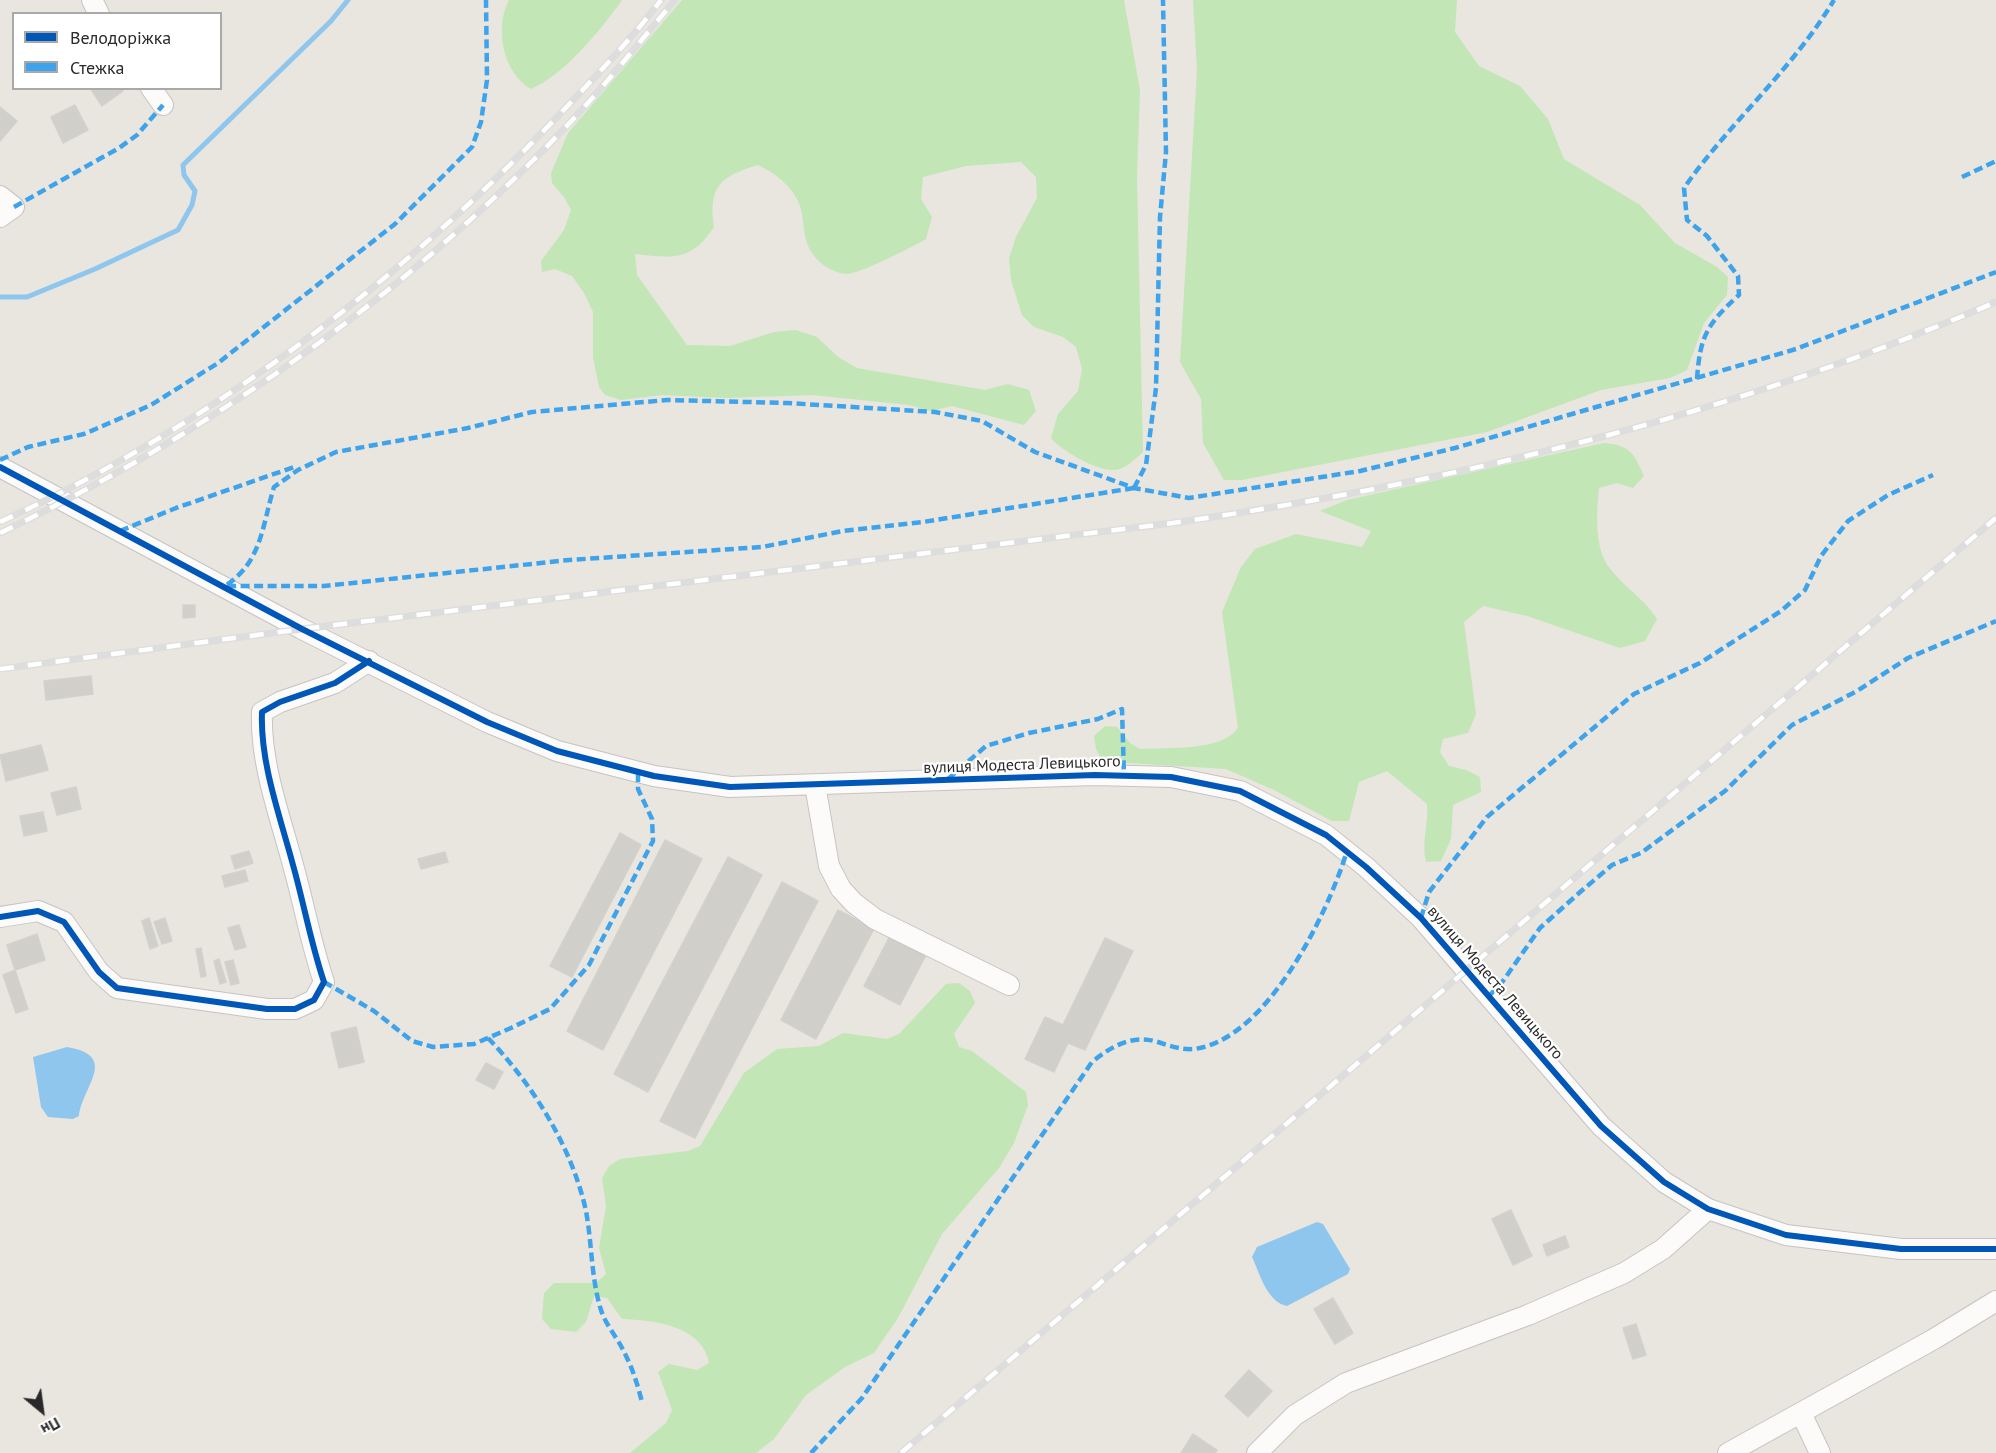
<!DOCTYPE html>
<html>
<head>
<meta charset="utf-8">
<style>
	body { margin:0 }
	#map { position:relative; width:1996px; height:1453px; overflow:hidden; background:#e8e6df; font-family:"PT Sans",sans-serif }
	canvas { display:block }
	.legend { position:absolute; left:12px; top:12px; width:210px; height:78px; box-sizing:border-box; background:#fff; border:2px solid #a9a9a9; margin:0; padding:8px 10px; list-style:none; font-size:18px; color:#292929 }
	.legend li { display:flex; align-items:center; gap:12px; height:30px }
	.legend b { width:30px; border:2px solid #a9a9a9 }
	.north { position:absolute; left:12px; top:1381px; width:60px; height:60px; -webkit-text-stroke:4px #fff; paint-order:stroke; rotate:151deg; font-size:16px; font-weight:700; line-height:24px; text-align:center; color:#292929 }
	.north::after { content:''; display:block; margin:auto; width:21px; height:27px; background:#292929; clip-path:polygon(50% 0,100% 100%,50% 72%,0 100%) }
</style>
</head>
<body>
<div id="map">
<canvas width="1996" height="1453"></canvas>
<ul class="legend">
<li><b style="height:8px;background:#0057b8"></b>Велодоріжка</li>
<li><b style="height:8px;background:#3ea3eb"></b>Стежка</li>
</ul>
<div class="north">Пн</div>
</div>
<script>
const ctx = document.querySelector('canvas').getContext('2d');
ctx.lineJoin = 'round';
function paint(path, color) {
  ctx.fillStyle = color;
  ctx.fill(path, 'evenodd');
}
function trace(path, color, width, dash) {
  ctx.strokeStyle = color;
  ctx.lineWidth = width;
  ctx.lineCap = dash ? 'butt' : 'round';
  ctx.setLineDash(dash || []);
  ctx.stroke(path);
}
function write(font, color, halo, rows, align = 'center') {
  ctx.font = font + ' "PT Sans",sans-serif';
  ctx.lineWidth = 4.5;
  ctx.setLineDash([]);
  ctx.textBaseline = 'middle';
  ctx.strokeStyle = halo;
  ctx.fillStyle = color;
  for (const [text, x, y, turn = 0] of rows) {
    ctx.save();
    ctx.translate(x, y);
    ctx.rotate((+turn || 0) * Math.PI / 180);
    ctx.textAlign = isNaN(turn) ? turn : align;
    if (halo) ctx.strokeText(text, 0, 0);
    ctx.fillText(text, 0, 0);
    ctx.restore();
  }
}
const green = new Path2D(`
	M509,0H622C600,31 565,74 531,89C503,73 494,28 509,0Z
	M682,0H1124L1140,90L1137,177L1143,452C1135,459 1126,469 1115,470C1097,471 1061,451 1051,438L1058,414L1078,391L1082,369L1076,347L1063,337L1034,327L1022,315L1011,280L1009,258L1016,237L1037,198L1036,177L1021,162L966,166L923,177L921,199L932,217L926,239C912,247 860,274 846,274C833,273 819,264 812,253C804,242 804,227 802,214C798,190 777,174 758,165C720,176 708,187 714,227C691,262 672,258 635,254L637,275L687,345L730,346L774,332L796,330L817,337L838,357L857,368L985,390L1008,384L1029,390L1036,411L1024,425L952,406L931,411L909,405L812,395L727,398L662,395L621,400L605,395L599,387L593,357V312L584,293L572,276L555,269L542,272L541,261L564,230L571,210L564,197L552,183L551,173L568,133Z
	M1193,0H1457L1455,32L1479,66L1520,86L1548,119L1564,159L1640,205L1675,243L1717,267L1728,277L1727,295L1704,323L1687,370L1670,378L1601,390L1487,432L1242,480H1224L1203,443L1201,399L1180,362L1197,70Z
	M1604,443C1631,446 1633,452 1644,476L1633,488L1617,483L1599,488C1597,509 1595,534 1602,554C1609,577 1644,597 1657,619L1645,641L1620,648L1527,616L1483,606L1464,622L1476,714L1468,733L1443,739L1440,752L1449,766L1466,770L1480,777L1481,792L1453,805L1451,839L1441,861L1426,862C1421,842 1429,824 1427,804L1387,771L1359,782L1349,821H1332L1274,790L1226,769L1111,762L1102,760L1096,749L1094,736L1105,726L1117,727L1130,743L1140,749C1167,747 1221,752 1238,728L1222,612L1241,567L1255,549L1296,534L1362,547L1371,531L1320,511L1347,500Z
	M959,983L970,991L975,1003L954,1034L959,1047L972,1051L1026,1092L1028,1105L1014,1143L999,1168L942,1234L898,1318L874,1353L845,1367L806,1395L774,1439L756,1453H630L666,1423L672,1410L658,1372L669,1364L697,1370L709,1363C703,1326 654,1320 622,1319L607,1298L594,1296L586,1322L576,1332L551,1329L542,1319L544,1293L554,1283H596L606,1274L599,1248L606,1206L602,1178L609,1166L620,1159L688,1151L700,1146L744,1073L777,1049L819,1046L843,1033L887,1039L899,1034L946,984Z`);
const water = new Path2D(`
	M67,1047C120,1056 82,1087 79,1116L73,1119L48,1117L41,1107L33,1057Z
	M1317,1222L1323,1224L1350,1269L1348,1274L1287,1306C1267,1302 1260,1274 1252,1257L1257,1247Z`);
const stream = new Path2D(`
	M0,297H27L95,269L178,230L192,205L195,191L184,175L183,165L331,21L348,0`);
const building = new Path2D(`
	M90,88H121L123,91L102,106Z
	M75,105L88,130L63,143L51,117Z
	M0,107L17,121L0,141Z
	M183,605H195V617L183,618Z
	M91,676L93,694L46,700L44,681Z
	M41,745L48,770L6,781L0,755Z
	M76,787L81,809L57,815L51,793Z
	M43,812L47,831L24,836L20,816Z
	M620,833L641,845L572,977L550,966Z
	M665,840L702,859L603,1050L567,1031Z
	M249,851L253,863L235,869L231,856Z
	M445,852L448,862L421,869L418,859Z
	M728,857L762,875L648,1092L614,1074Z
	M245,870L248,881L225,887L222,876Z
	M782,882L818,901L695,1138L660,1121Z
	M838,910L874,929L816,1039L781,1020Z
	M149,918L158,946L150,949L142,921Z
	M165,918L172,941L162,944L154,922Z
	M239,925L246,947L235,950L228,928Z
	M37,934L45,960L15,970L7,945Z
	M891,934L927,953L900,1005L864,986Z
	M1105,938L1133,951L1085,1050L1068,1043L1054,1072L1025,1059L1045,1017L1063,1025Z
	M201,948L206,976L201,977L196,949Z
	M219,959L226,982L220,984L214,961Z
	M233,960L239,983L231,985L225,962Z
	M15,970L28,1009L16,1013L3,975Z
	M356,1027L364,1062L339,1068L331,1033Z
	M486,1063L503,1072L494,1089L476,1080Z
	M1511,1210L1532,1256L1513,1265L1492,1219Z
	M1565,1236L1569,1247L1547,1256L1543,1245Z
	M1333,1298L1353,1333L1335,1344L1314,1309Z
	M1636,1324L1646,1355L1633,1359L1623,1328Z
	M1249,1370L1272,1391L1248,1417L1225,1396Z
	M1193,1434L1217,1450L1215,1453H1181Z`);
const minor = new Path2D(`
	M92,0L99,14
	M151,88L163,105
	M0,196L14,207L0,217
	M0,467L302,629L487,722L557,751L654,776L730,787L1095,775L1171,777L1240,791L1326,835L1366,867L1421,918L1601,1126L1664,1182L1708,1209L1786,1235L1901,1249H1996
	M815,785L829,866L841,889L854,903L875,919L1009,985
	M0,917L38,911L64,922L99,972L117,988L267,1009H295L314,1000L324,982C311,944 304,904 293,865C280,816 260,763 262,712L280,702L335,683L369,661
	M1801,1413L1820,1453
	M1257,1453L1295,1415L1346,1383L1528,1315L1624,1273L1663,1249L1708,1209
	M1728,1453L1934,1339L1996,1301`);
const rail = new Path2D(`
	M0,522C207,428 402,280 558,116C593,79 630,41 661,0
	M0,533C206,435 400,299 559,134C600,92 637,45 675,0
	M0,669L302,629L1173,523C1455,482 1733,415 1996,302
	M901,1453L1996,518`);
const quiet = new Path2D(`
	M1962,177L1996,161
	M14,207L119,148L137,135L163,105
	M1697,379C1700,336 1707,324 1739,295L1738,276L1707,236L1687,220L1684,188C1730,122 1793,69 1834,0
	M0,460L28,447L84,434L151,405L218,363L395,224L472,147L481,122L487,80L486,0
	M1134,488L923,522L843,531L762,547L569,560L324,586H225C262,562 262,526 274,487L298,470L336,452L468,428L532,412L667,400L787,403L935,412L982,421L1035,452L1134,488L1189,498L1360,471L1455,448L1796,349L1996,272
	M1134,488L1146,465L1156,388L1160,217L1166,152L1163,0
	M120,531L176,508L297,466
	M948,779L986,746L1029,733L1098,719L1122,709L1124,776
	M1421,918L1429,892L1487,817L1634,694L1700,663L1781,611L1805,590L1821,556L1848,521L1888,495L1933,475
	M324,982L374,1011L412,1041L433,1047L474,1044L511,1028L550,1009L589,965L653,841L652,819L638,789V772
	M1489,996L1503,981L1540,928L1579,893L1612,865L1641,853L1725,791L1792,725L1857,691L1908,658L1996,621
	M488,1038C533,1085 572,1147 586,1211C592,1243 591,1278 601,1310C605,1323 615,1335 621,1346C631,1364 637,1382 642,1402
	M811,1453L862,1398L1092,1062C1112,1046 1132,1034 1158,1042C1170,1046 1182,1050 1194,1049C1267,1040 1328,913 1347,851`);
const cycleway = new Path2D(`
	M0,467L302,629L487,722L557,751L654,776L730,787L1095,775L1171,777L1240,791L1326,835L1366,867L1421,918L1601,1126L1664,1182L1708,1209L1786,1235L1901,1249H1996
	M0,917L38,911L64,922L99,972L117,988L267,1009H295L314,1000L324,982C311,944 304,904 293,865C280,816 260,763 262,712L280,702L335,683L369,661`);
const streetNames = [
	["вулиця Модеста Левицького",1022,765,-2],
	["вулиця Модеста Левицького",1495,983,49]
];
paint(green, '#c2e6b6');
paint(water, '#8ec6ee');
trace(stream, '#8ec6ee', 5);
paint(building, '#d0cfca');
trace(building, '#d3d1cb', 1.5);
trace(minor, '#c5c4c5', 22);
trace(minor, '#fcfbfa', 20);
trace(rail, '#ddddde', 7);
trace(rail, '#fff', 4.5, [14]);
trace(quiet, '#3ea3eb', 4.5, [9, 4.5]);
trace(cycleway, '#0057b8', 6);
write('16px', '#292929', '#fff', streetNames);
</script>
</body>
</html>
